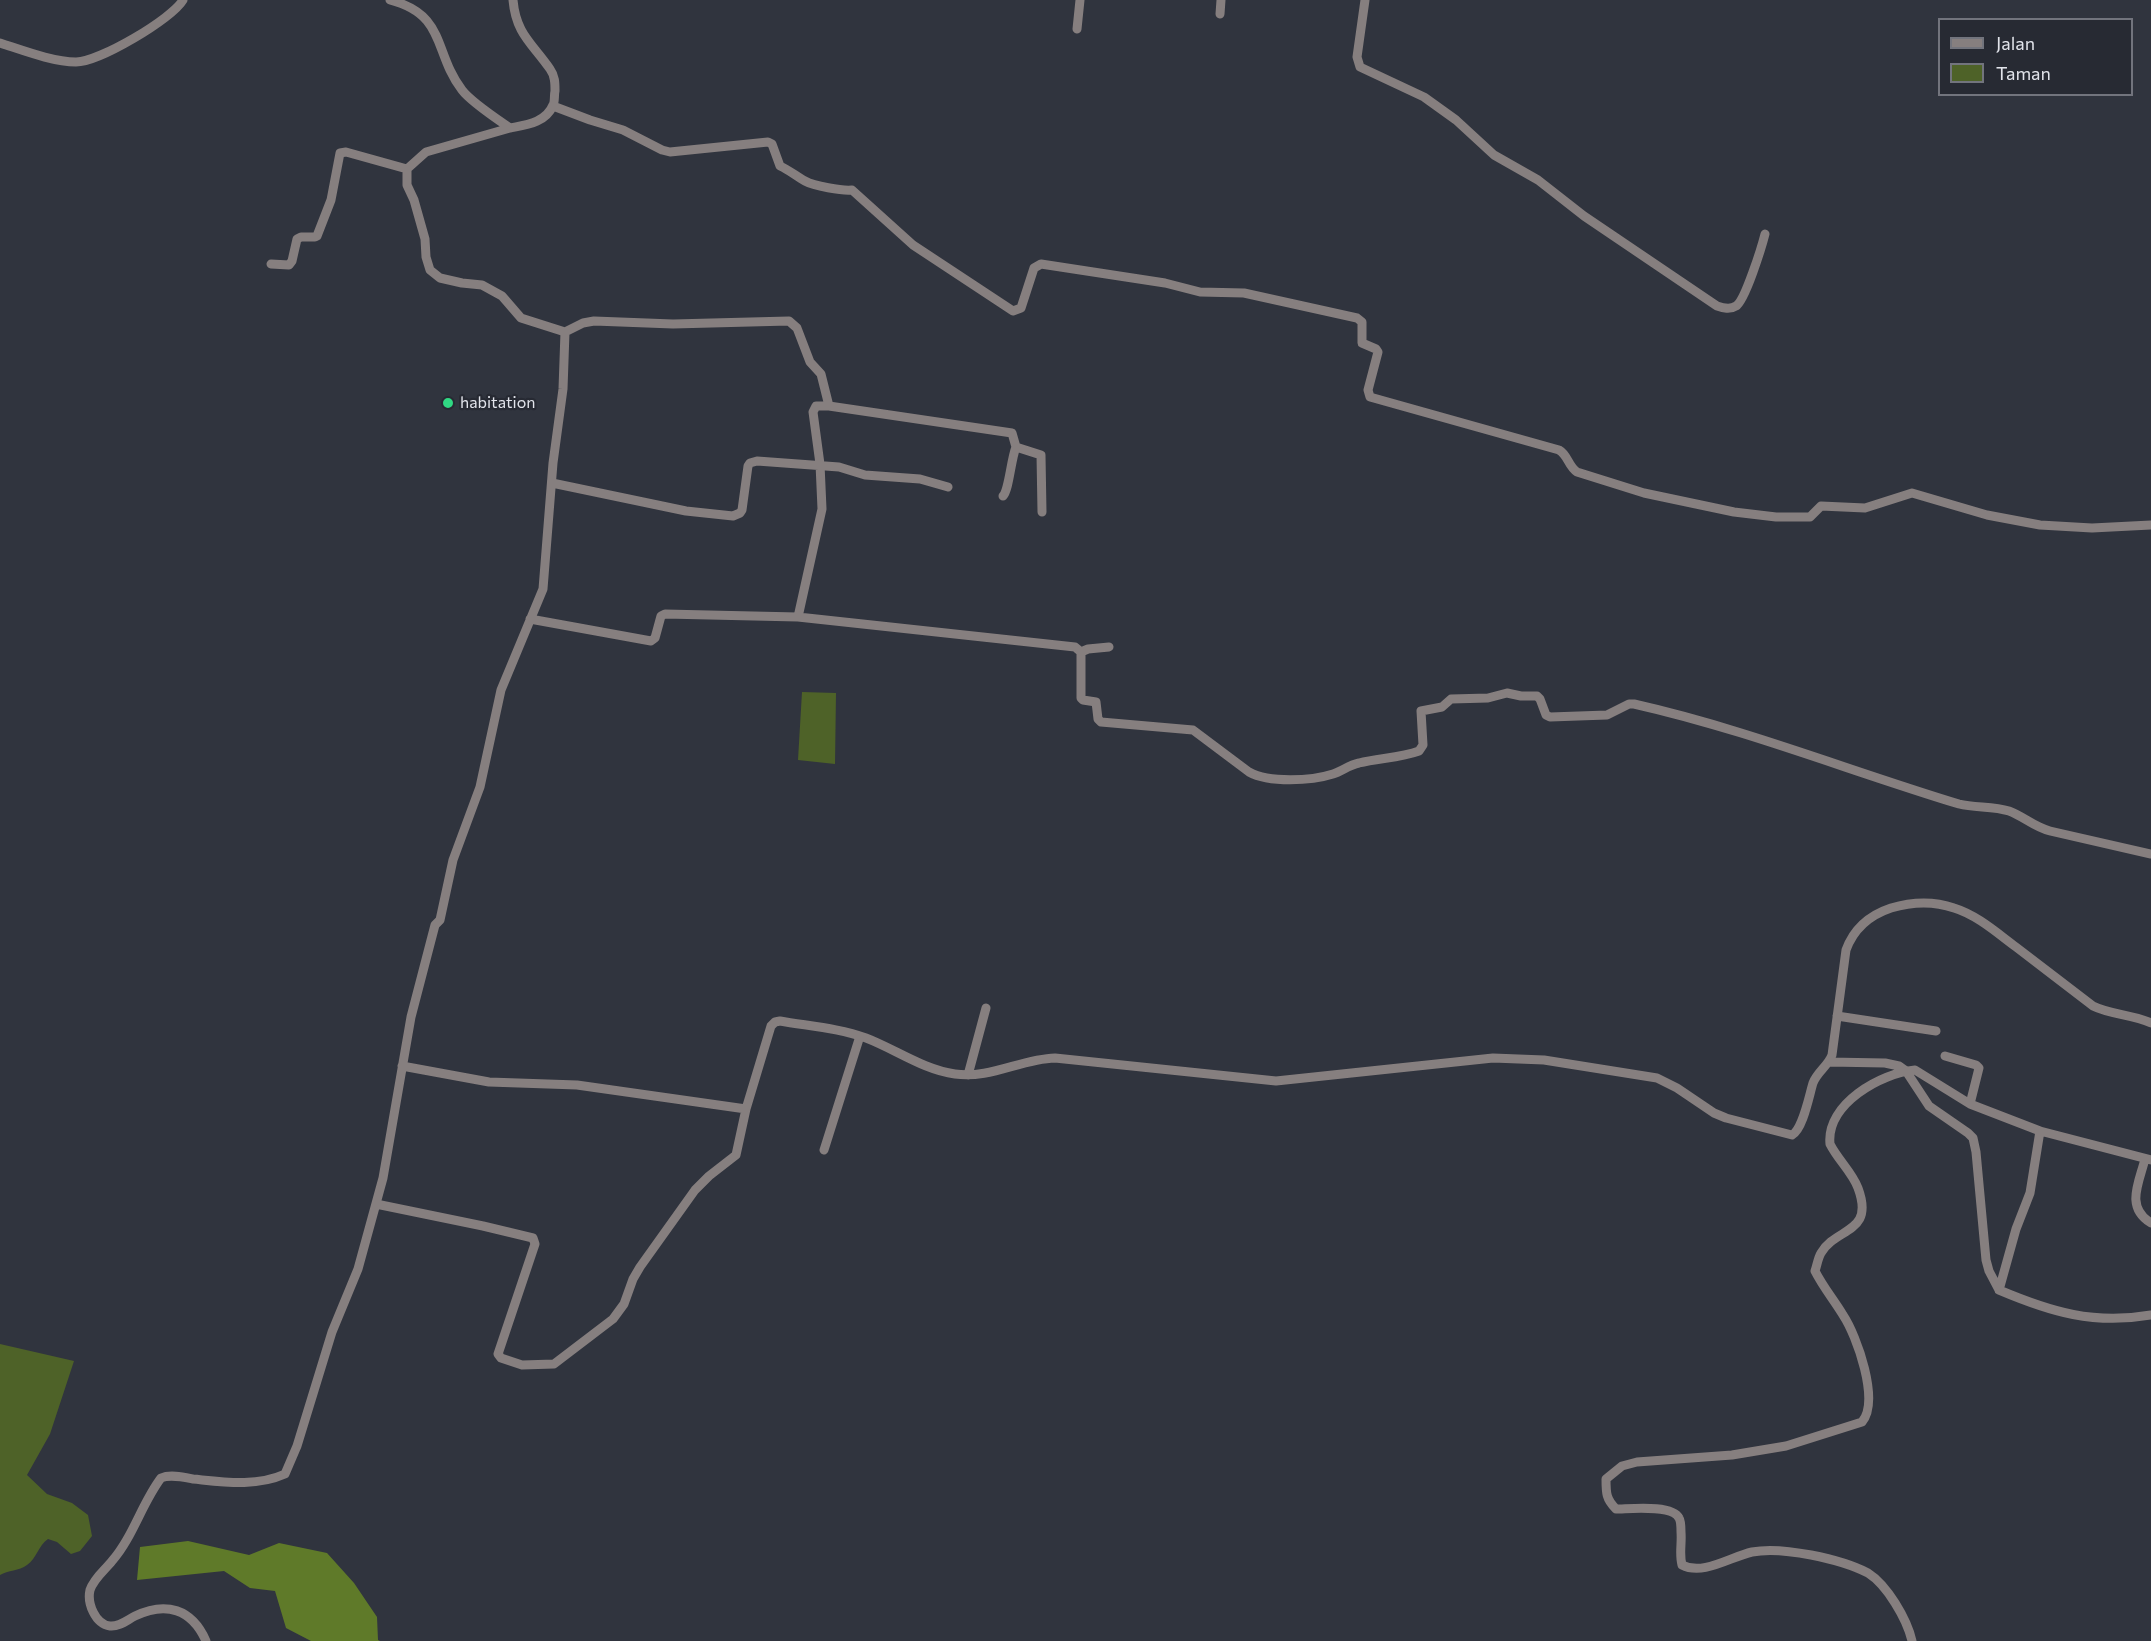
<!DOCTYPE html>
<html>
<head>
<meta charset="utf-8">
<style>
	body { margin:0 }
	#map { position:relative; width:2151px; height:1641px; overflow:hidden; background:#30343e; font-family:Commissioner,sans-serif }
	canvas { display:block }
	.legend { position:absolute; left:1938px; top:18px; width:195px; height:78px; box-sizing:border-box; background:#272a33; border:2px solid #72747d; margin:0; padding:8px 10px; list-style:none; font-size:18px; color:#e2e4eb }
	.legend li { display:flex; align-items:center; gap:12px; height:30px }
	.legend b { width:30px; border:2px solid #72747d }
</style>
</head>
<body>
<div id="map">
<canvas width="2151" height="1641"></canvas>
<ul class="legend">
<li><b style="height:8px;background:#867f7f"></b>Jalan</li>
<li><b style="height:16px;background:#4e6228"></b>Taman</li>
</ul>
</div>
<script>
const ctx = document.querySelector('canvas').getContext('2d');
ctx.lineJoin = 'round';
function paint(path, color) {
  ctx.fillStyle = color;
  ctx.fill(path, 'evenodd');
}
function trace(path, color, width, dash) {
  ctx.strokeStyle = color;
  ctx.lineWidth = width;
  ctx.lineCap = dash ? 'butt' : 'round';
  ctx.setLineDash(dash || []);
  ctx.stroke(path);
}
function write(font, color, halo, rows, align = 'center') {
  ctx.font = font + ' Commissioner,sans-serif';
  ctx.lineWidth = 4.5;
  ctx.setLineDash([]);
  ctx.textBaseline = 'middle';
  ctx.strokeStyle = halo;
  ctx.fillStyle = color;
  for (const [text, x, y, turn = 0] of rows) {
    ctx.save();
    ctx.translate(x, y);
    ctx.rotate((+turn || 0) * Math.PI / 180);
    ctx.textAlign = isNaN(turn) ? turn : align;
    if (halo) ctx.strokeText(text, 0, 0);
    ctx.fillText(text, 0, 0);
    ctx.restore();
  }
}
const green = new Path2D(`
	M802,692L836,693L835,764L798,760Z
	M0,1344L74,1361L50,1434L27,1475L47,1494L72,1503L88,1515L92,1536L80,1551L71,1554L57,1542L48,1539C38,1546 37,1558 27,1565C19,1571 8,1570 0,1575Z`);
const forest = new Path2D(`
	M188,1541L249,1555L279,1543L327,1553L354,1583L377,1617L378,1640L380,1641H311L286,1628L275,1591L250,1588L224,1571L137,1580L140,1547Z`);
const street = new Path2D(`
	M390,0C447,15 433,52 462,90C471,102 497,119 510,128C525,125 546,123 553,105C555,102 554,95 555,91C555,83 555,76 550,69C532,43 516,34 513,0
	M1365,0L1357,57L1360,67L1424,97L1456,120L1494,155L1538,180L1584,216L1717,306C1723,308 1730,310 1736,306C1745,301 1762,246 1765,234
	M1220,14L1221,0
	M1077,29L1080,0
	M0,43C22,50 53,62 76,62C99,62 172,19 183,0
	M553,106L590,120L623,130L662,150L670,152L768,142L772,144L780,166C789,170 796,176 805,181C814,186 842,191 852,190L913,245L1013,311L1021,308L1034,268L1041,264L1165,283L1200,292L1244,293L1357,318L1362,322V343L1376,349L1378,352L1368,390L1370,397L1559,450C1568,455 1568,466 1577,472L1644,493L1734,512L1776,517H1810L1821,506L1865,508L1912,493L1987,515L2040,525L2092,528L2151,525
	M271,264L289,265L292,261L297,239L301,237H315L317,236L331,200L340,153L346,152L407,169
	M565,332L583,323L594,321L673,324L789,321L797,328L810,362L821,374L829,406
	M552,483L686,511L733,516L740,513L742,510L748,466L750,463L757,461L839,467L865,475L920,479L948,487
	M1003,496C1009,490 1011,459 1016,447
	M798,617L822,509L820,464L813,412L816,406H829L1012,433L1016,447L1041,455L1042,512
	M530,619L651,641L655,638L661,616L665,614L798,617L1075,647L1081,652V698L1083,700L1096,702L1098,719L1101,722L1193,730L1249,772C1269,783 1311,781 1333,774C1342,771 1349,765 1359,763C1378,758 1400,758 1419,751L1423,745L1421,711L1442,707L1451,699L1488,698L1507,693L1521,696H1537L1540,699L1546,715L1550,717L1607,715L1629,704H1634C1745,729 1850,771 1959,804C1975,808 1993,806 2009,811C2023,816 2034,827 2050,831L2151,854
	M1081,652L1088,649L1109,647
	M1837,1016L1936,1031
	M1945,1056L1976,1065L1979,1068L1970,1104
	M1829,1062L1885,1063L1899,1066L1906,1071L1929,1106L1968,1133L1973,1138L1976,1152L1986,1260L1989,1271L1999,1290
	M402,1066L489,1082L577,1085L746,1109L771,1026L775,1022L780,1021C808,1026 839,1028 866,1038C895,1049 924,1070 955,1074C990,1079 1021,1059 1055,1058L1276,1081L1493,1058L1544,1060L1657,1078L1677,1088L1714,1113L1726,1118L1792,1135C1803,1129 1809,1096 1813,1083C1817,1072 1828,1066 1832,1055L1846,950C1854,928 1870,915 1891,908C1911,902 1934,901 1954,908C1977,915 1997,933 2016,947C2042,967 2067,986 2093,1006C2111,1015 2132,1014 2151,1023
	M968,1075L986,1008
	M2040,1131L2151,1160
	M824,1150L860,1036
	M2145,1159C2139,1183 2125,1207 2151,1223
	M376,1204L483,1226L533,1238L535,1244L498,1354L501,1358L522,1365L554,1364L613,1319L624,1304L633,1279L640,1267L695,1190L709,1176L736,1155L746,1109
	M206,1641C192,1609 166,1601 135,1616C127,1620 119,1627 110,1626C95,1624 87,1603 90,1590C94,1578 105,1570 112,1561C133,1537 142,1503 161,1478C170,1474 183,1477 193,1479C224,1482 256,1487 285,1474L297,1446L332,1332L358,1269L383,1178L411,1017L435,925L440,920L453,860L480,787L501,690L543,589L553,463L563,389L565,332L521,318L502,296L482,285L462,283L440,278L430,270L426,257L425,239L414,200L407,185V169L426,152L510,128
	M1912,1641C1907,1619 1887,1585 1868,1573C1841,1559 1782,1546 1752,1552C1730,1557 1703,1576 1682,1565C1679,1554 1682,1544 1681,1532C1681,1528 1681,1521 1679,1518C1672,1504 1629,1509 1616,1509C1606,1499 1606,1493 1606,1479L1622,1466L1637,1462L1732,1455L1786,1446L1862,1422C1880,1401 1857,1336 1843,1315C1834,1300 1823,1287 1815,1271C1817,1265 1818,1258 1821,1253C1836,1227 1875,1234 1858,1188C1852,1172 1838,1160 1830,1144C1826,1104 1881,1073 1915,1070L1970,1104L2040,1131L2030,1193L2016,1229L1999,1290C2051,1312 2094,1325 2151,1315`);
const markers = [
	[448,403,6,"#30d883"]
];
const poiNames = [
	["habitation",460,403]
];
paint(green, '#4e6228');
paint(forest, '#5f7a29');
trace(street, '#867f7f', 9);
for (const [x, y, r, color] of markers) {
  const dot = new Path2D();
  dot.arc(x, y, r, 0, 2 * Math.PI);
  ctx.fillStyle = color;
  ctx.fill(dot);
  trace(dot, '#272a33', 2);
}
write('16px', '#e2e4eb', '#272a33', poiNames, 'left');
</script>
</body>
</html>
